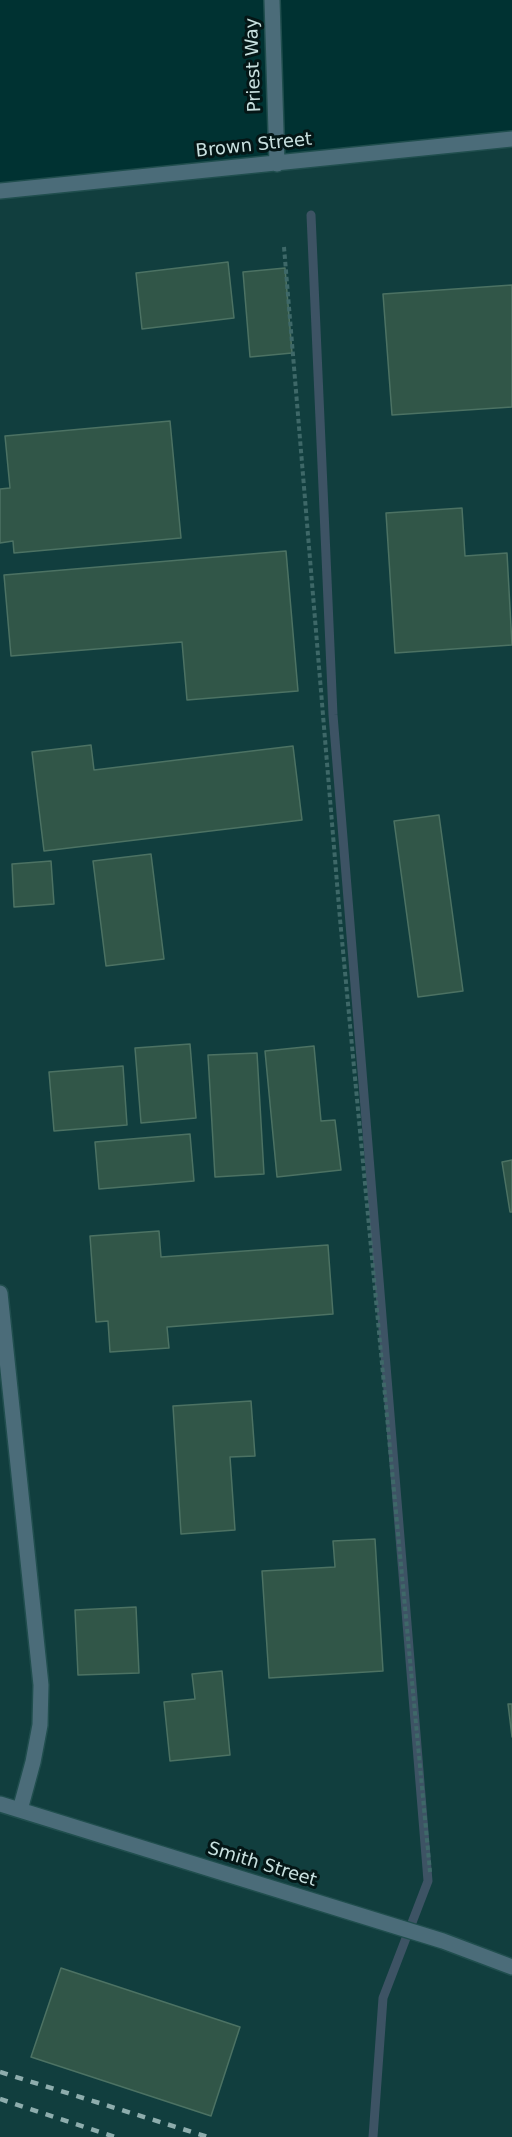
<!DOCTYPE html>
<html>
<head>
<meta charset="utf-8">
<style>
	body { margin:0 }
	canvas { display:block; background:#003232 }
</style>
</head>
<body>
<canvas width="512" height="2137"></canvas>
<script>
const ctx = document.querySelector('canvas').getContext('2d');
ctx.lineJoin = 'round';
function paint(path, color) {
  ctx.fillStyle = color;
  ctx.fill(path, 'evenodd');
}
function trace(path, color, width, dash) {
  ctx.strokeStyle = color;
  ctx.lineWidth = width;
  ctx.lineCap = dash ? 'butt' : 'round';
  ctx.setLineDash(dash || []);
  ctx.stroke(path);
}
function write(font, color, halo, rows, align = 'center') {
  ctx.font = font + ' "DejaVu Sans",sans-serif';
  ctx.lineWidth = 6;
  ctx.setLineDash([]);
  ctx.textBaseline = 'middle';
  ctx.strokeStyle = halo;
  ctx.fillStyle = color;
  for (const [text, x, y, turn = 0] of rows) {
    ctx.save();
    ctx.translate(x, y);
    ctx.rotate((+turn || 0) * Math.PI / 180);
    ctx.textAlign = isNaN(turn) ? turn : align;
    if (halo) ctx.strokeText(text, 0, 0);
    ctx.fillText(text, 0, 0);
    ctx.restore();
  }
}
const built = new Path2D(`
	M512,139V2137H0V191Z`);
const stream = new Path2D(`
	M311,215L333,715L428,1881L383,1998L373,2137`);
const building = new Path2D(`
	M228,262L234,318L142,329L136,273Z
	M285,268L292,353L250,357L243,272Z
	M512,285V407L392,415L383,294Z
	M170,421L181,538L14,553L13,541L0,543V489L10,488L5,436Z
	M462,508L465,556L507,553L512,645L395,653L386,513Z
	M286,551L298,691L187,700L182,642L11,656L4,575Z
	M91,745L94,770L293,746L302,820L44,851L32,752Z
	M439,815L463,991L418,997L394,821Z
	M151,854L164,959L106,966L93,861Z
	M51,861L54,904L14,907L12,864Z
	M190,1044L196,1118L141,1123L135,1048Z
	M314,1046L321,1121L335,1120L341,1170L277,1177L265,1051Z
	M257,1053L264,1174L215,1177L208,1055Z
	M123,1066L127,1125L54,1131L49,1072Z
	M190,1134L194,1181L99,1189L95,1142Z
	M512,1160V1212H510L502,1162Z
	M159,1231L161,1257L328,1245L333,1314L167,1327L169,1348L110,1352L108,1321L96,1322L90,1236Z
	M251,1401L255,1456L230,1457L235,1530L181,1534L173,1406Z
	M375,1539L383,1671L269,1678L262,1571L335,1567L333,1541Z
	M136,1607L139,1673L78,1675L75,1610Z
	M222,1671L230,1755L170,1761L164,1702L195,1699L192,1674Z
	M508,1704H512V1737Z
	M61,1968L240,2027L211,2116L31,2057Z`);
const path = new Path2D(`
	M284,247L340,919L430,1872`);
const minor = new Path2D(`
	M272,0L277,164
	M0,191L512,139
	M0,1293L41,1685L40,1725L33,1762L20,1810
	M0,1804L443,1941L512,1967`);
const rail = new Path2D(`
	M0,2072L208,2137
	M0,2099L115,2137`);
const streetNames = [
	["Priest Way",254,65,-92],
	["Brown Street",254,146,-6],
	["Smith Street",262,1865,17]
];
paint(built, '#113e3e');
trace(stream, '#3d5364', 9);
paint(building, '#315648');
trace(building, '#4c7263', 1.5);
trace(minor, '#204e4e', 18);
trace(path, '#3e6868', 4, [4.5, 3]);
trace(minor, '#4b6c79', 15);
trace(rail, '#8eadad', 4.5, [8, 8]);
write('18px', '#c9e1e0', '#041616', streetNames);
</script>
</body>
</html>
